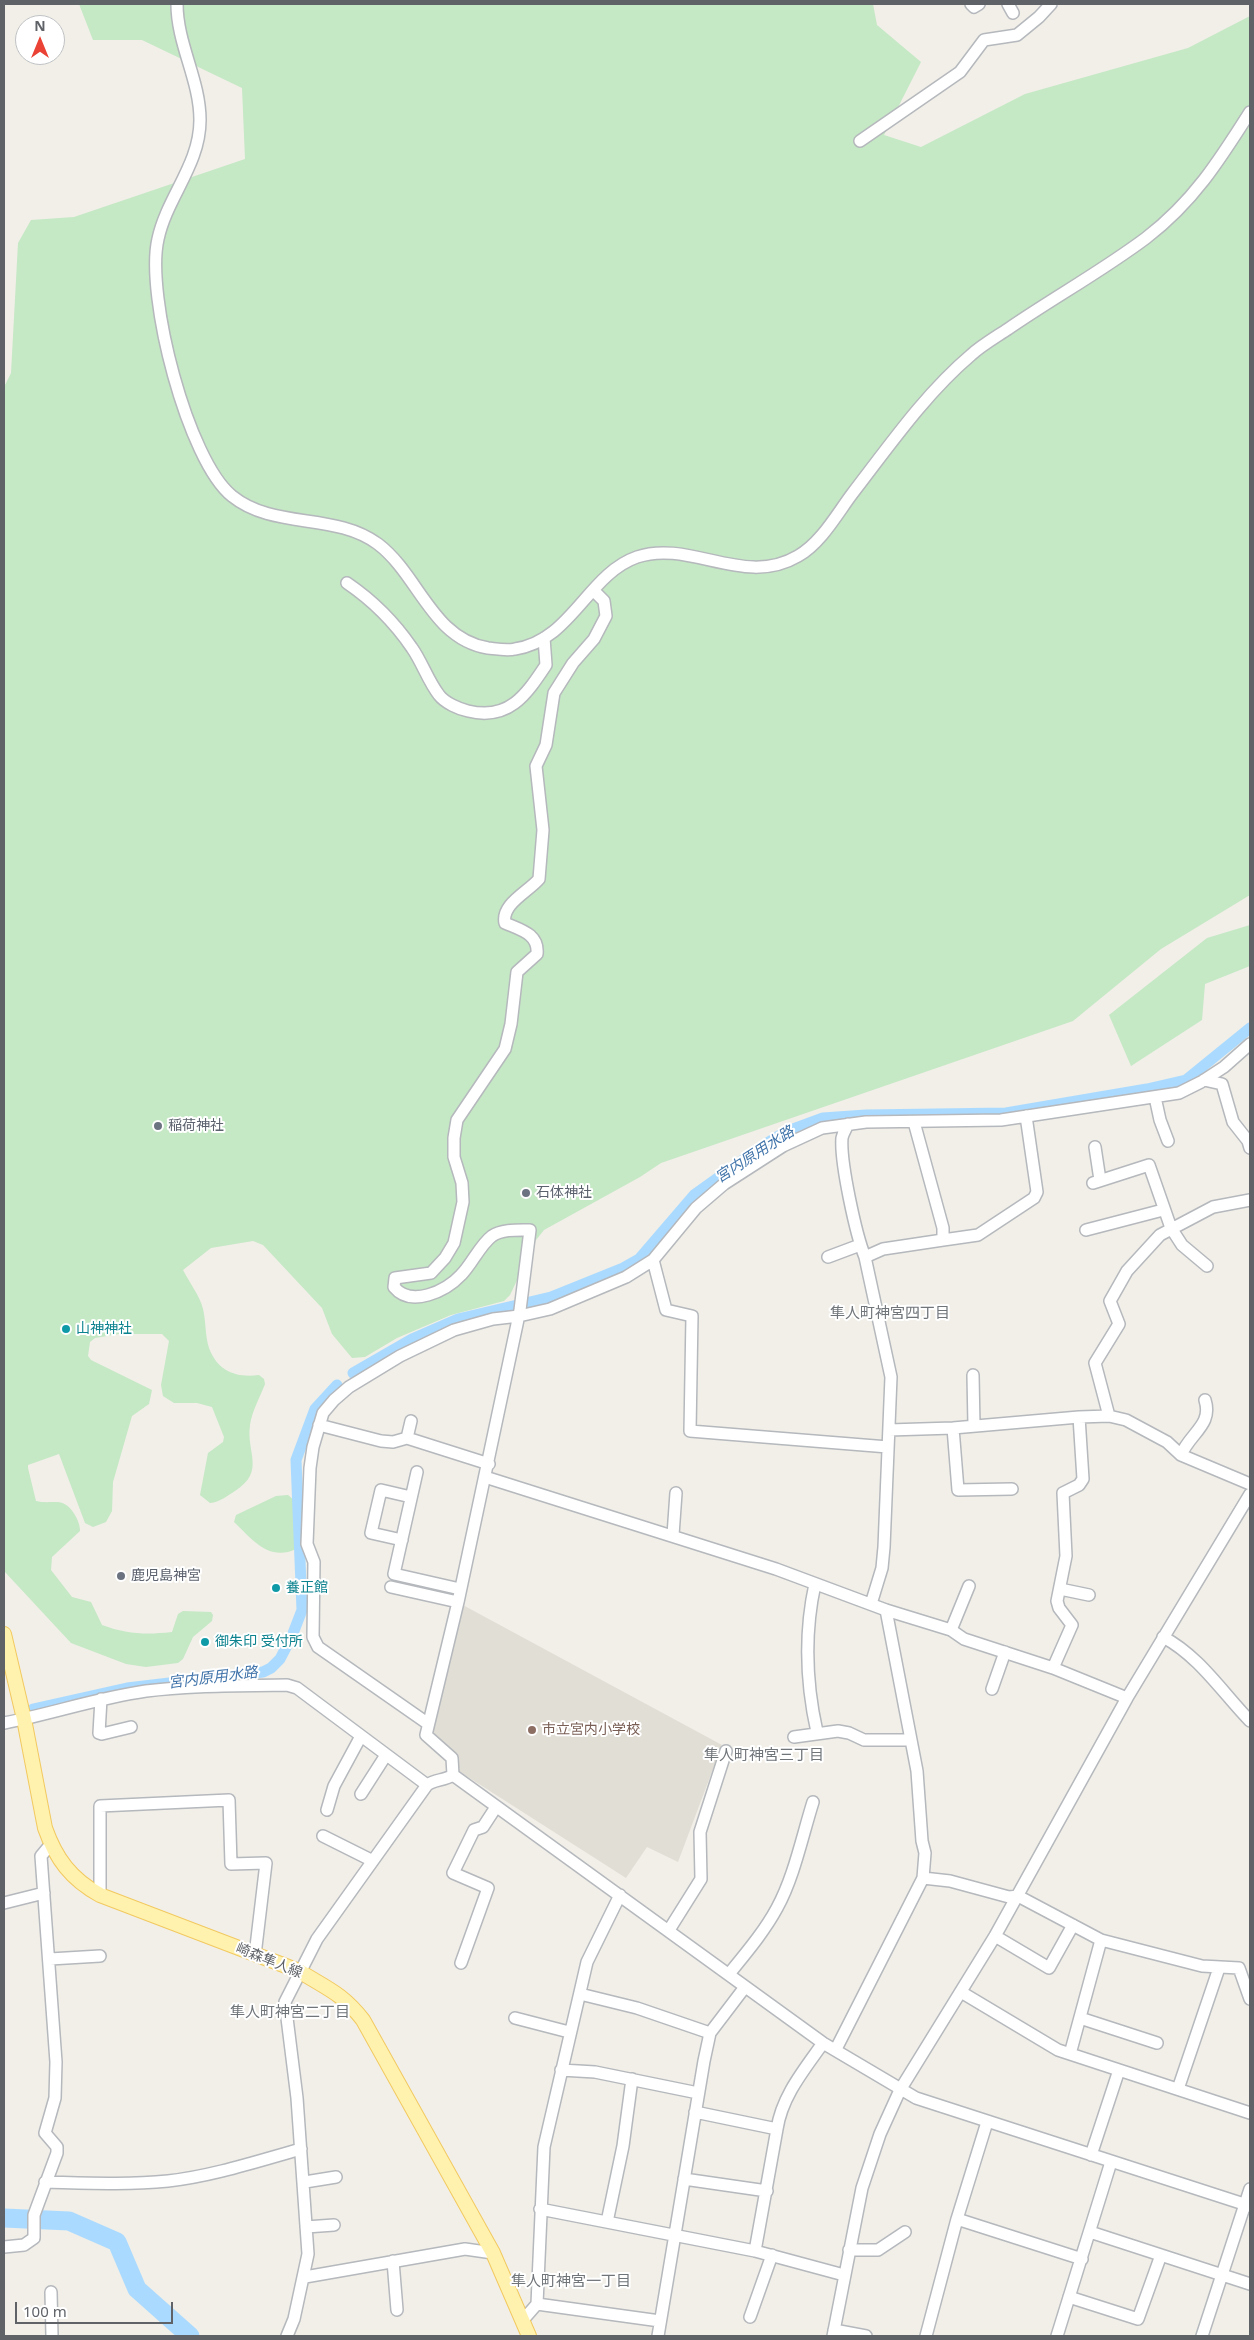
<!DOCTYPE html>
<html>
<head>
<meta charset="utf-8">
<style>
	body { margin:0 }
	#map { position:relative; width:1254px; height:2340px; overflow:hidden; background:#f1efe8; font-family:"Noto Sans",sans-serif }
	canvas { display:block }
	.frame { position:absolute; inset:0; border:5px solid #5f6368; pointer-events:none }
	.north { position:absolute; left:15px; top:15px; width:50px; height:50px; box-sizing:border-box; background:#fff; border:1px solid #bfc1c3; border-radius:50%; rotate:0deg; font-size:14px; font-weight:700; line-height:20px; text-align:center; color:#5f6368 }
	.north::after { content:''; display:block; margin:auto; width:18px; height:22px; background:#ea4335; clip-path:polygon(50% 0,100% 100%,50% 72%,0 100%) }
	.scale { position:absolute; left:15px; top:2302px; width:158px; height:22px; box-sizing:border-box; border:2px solid #5f6368; border-top:0; padding-left:6px; font-size:15px; line-height:18px; white-space:nowrap; color:#5f6368; -webkit-text-stroke:4px #fff; paint-order:stroke }
</style>
</head>
<body>
<div id="map">
<canvas width="1254" height="2340"></canvas>
<div class="frame"></div>
<div class="north">N</div>
<div class="scale">100 m</div>
</div>
<script>
const ctx = document.querySelector('canvas').getContext('2d');
ctx.lineJoin = 'round';
function paint(path, color) {
  ctx.fillStyle = color;
  ctx.fill(path, 'evenodd');
}
function trace(path, color, width, dash) {
  ctx.strokeStyle = color;
  ctx.lineWidth = width;
  ctx.lineCap = dash ? 'butt' : 'round';
  ctx.setLineDash(dash || []);
  ctx.stroke(path);
}
function write(font, color, halo, rows, align = 'center') {
  ctx.font = font + ' "Noto Sans","Noto Sans JP",sans-serif';
  ctx.lineWidth = 4;
  ctx.setLineDash([]);
  ctx.textBaseline = 'middle';
  ctx.strokeStyle = halo;
  ctx.fillStyle = color;
  for (const [text, x, y, turn = 0] of rows) {
    ctx.save();
    ctx.translate(x, y);
    ctx.rotate((+turn || 0) * Math.PI / 180);
    ctx.textAlign = isNaN(turn) ? turn : align;
    if (halo) ctx.strokeText(text, 0, 0);
    ctx.fillText(text, 0, 0);
    ctx.restore();
  }
}
const education = new Path2D(`
	M461,1604L722,1745L678,1862L647,1847L626,1878L457,1770L458,1758L432,1731Z`);
const green = new Path2D(`
	M79,4H873L877,25L921,62L884,135L921,147L1025,94L1188,48L1250,16V895L1161,949L1073,1021L661,1163L640,1177L544,1230L536,1240L510,1295L504,1301L451,1315L397,1338L365,1357L352,1358L332,1334L322,1308L263,1245L253,1241L211,1248L183,1270C189,1282 200,1296 203,1309C206,1321 205,1336 209,1348C218,1372 237,1378 259,1375L264,1379L265,1384C260,1397 252,1411 250,1425C246,1453 266,1471 235,1491C227,1496 220,1502 210,1503L200,1495L208,1453L223,1442L224,1437L212,1407L197,1403H174L163,1396L161,1385L169,1341L162,1334H119L95,1338L90,1342L88,1356L91,1360L152,1390L149,1404L132,1416L113,1482L112,1511L106,1522L93,1527L85,1523L59,1454L28,1465V1468L36,1501C52,1505 62,1496 73,1512C77,1518 80,1524 80,1531L52,1557L51,1570L72,1597L91,1602L102,1625C126,1634 146,1635 172,1632L178,1614L183,1611L211,1612L213,1615L212,1621L193,1637L183,1659L178,1663L146,1667L126,1664L71,1643L4,1571V387L11,373L18,243L31,220L74,217L245,159L242,88L142,40H93Z
	M1250,925V966L1205,984L1202,1020L1131,1066L1109,1015L1207,938Z
	M288,1495L294,1500L296,1549C269,1562 252,1539 234,1522L236,1515L276,1496Z`);
const canal = new Path2D(`
	M353,1373L412,1339L458,1319L551,1297L623,1268L639,1259L694,1195L761,1147L785,1132L823,1118L866,1115L1006,1113L1147,1089L1186,1080L1250,1028
	M33,1709L127,1688L263,1672L271,1668L280,1659L292,1636L302,1610L296,1460L315,1409L337,1385`);
const river = new Path2D(`
	M4,2218L69,2221L117,2242L137,2289L190,2336`);
const minor = new Path2D(`
	M177,4C177,44 200,80 200,120C200,165 167,197 158,239C145,295 188,461 232,496C274,530 335,512 378,544C419,575 432,639 488,648C497,649 507,651 515,649C571,641 588,574 637,557C690,539 744,588 798,556C821,543 837,514 852,494C889,446 925,394 971,355C982,345 996,337 1008,329C1053,298 1102,271 1146,238C1193,202 1219,161 1250,112
	M971,4L974,7L979,4
	M1008,4L1013,13
	M860,141L960,72L984,40L1017,35L1039,17L1051,4
	M347,583C372,600 395,623 412,648C422,662 428,681 439,695C445,703 459,709 468,711C509,721 526,695 546,665L544,638
	M594,591L604,601L606,616L594,639L573,663L554,693L546,745L536,766L543,830L539,879C528,892 501,904 505,923C521,930 539,934 537,954L517,972L511,1024L505,1049L457,1120L454,1138V1157L462,1183L463,1202L454,1243L445,1258L431,1273L395,1278L394,1287C411,1308 446,1291 461,1275C472,1264 480,1245 492,1236C502,1229 518,1230 530,1230L520,1310L458,1602L426,1735L452,1758L453,1775L823,2043L916,2098L1250,2206
	M1204,1080L1222,1084L1233,1122L1248,1141L1250,1148
	M1155,1097L1160,1120L1168,1141
	M848,1124C846,1129 843,1133 842,1138C840,1162 856,1235 865,1257L891,1377L884,1547L882,1568L871,1604
	M1095,1147L1100,1180
	M1093,1183L1149,1165L1171,1228L1182,1245L1207,1266
	M1086,1230L1163,1210
	M943,1240L978,1235L1034,1198L1037,1192L1026,1116
	M828,1257L860,1245
	M865,1257L883,1249L943,1240V1228L914,1122
	M653,1260L666,1310L692,1316L690,1431L888,1447
	M973,1375L974,1426
	M1109,1416L1095,1363L1119,1324L1110,1301L1127,1271L1160,1235L1213,1207L1250,1200
	M319,1425L381,1441L393,1442L407,1438L489,1464
	M953,1428L958,1490L1012,1489
	M889,1430L953,1428L1079,1417
	M407,1438L411,1421
	M1181,1455C1190,1433 1213,1425 1205,1400
	M417,1472L394,1574L460,1589
	M485,1477L776,1569L886,1610L951,1630L964,1639L1053,1668L1127,1698
	M673,1535L676,1493
	M402,1540L371,1533L381,1490L411,1497
	M815,1584C804,1634 806,1683 817,1732
	M391,1587L458,1602
	M1060,1589L1089,1595
	M951,1630L969,1586
	M1163,1637C1199,1656 1222,1692 1250,1721
	M1053,1668L1072,1625L1059,1608L1057,1601L1066,1556L1063,1493L1079,1485L1083,1479L1079,1417L1109,1416L1126,1420L1167,1442L1181,1455L1250,1484
	M992,1689L1005,1652
	M101,1699L99,1733L102,1734L131,1727
	M4,1723C51,1714 97,1698 146,1691C192,1685 240,1686 287,1685L297,1688L427,1785
	M427,1723L318,1647L313,1637L314,1562L307,1544L310,1468L313,1447L323,1413L334,1400L349,1387L400,1356L454,1330L493,1319L519,1316L550,1309L626,1277L653,1260L696,1208L724,1184L783,1146L822,1128L866,1122L1001,1120L1179,1093L1201,1082L1224,1067L1250,1044
	M794,1737L838,1731L849,1733L864,1740H911
	M361,1794L386,1755
	M327,1810L334,1786L361,1736
	M323,1836L371,1860
	M923,1878L950,1881L1009,1897L1018,1896L1101,1940L1202,1966L1239,1968L1250,1999
	M100,1895V1806L229,1800L231,1864L266,1863L255,1955
	M4,1903L44,1893
	M669,1930L701,1879L700,1832L726,1751
	M995,1936L1049,1968L1073,1925
	M50,1959L100,1956
	M461,1963L488,1888L453,1873L474,1830L483,1827L496,1807
	M729,1974C746,1953 764,1932 777,1908C794,1877 802,1837 813,1802
	M961,1992L1058,2050L1250,2113
	M580,1994L637,2008L710,2033
	M515,2018L569,2032
	M1080,2018L1157,2043
	M836,2049L923,1878L925,1853L922,1841L917,1771L886,1610
	M1070,2054L1101,1940
	M561,2070L595,2072L698,2093
	M1178,2089L1219,1968
	M695,2112L777,2129L755,2251
	M777,2129C782,2096 804,2070 823,2043
	M1091,2155L1119,2070
	M684,2179L767,2191
	M45,2182C86,2183 127,2185 168,2181C213,2176 258,2161 301,2149
	M305,2182L336,2177
	M540,2209L755,2251L844,2275
	M957,2219L1082,2259
	M607,2222L623,2146L632,2079
	M306,2227L334,2225
	M1090,2232L1250,2284
	M4,2247L24,2245L34,2238V2215L57,2153V2147L45,2133L55,2098L56,2062L41,1856L51,1844
	M849,2250H878L905,2232
	M393,2261L397,2310
	M305,2277L465,2249L493,2253
	M51,2292L52,2336
	M1069,2297L1138,2319L1161,2255
	M537,2304L544,2147L587,1962L620,1895
	M750,2317L772,2255
	M523,2320L537,2304L660,2321
	M834,2330L866,2336
	M287,2336L294,2319L308,2254L297,2098L285,2002L317,1939L427,1785C435,1779 444,1781 453,1775
	M658,2336L704,2061L710,2033L745,1987
	M833,2336L862,2188L880,2134L900,2090L995,1936L1127,1698L1250,1494
	M926,2336L957,2219L987,2122
	M1057,2336L1111,2162
	M1202,2336L1250,2189`);
const major = new Path2D(`
	M4,1634L24,1719L45,1828C56,1859 71,1879 100,1895L299,1971C326,1988 342,1993 363,2020L493,2253L529,2336`);
const markers = [
	[158,1126,5,"#6b7280"],
	[526,1193,5,"#6b7280"],
	[66,1329,5,"#0f9aa8"],
	[121,1576,5,"#6b7280"],
	[276,1588,5,"#0f9aa8"],
	[205,1642,5,"#0f9aa8"],
	[532,1730,5,"#8d6e63"]
];
const worshipNames = [
	["稲荷神社",168,1126],
	["石体神社",536,1193],
	["鹿児島神宮",131,1576]
];
const cultureNames = [
	["山神神社",76,1329],
	["養正館",286,1588],
	["御朱印 受付所",215,1642]
];
const educationNames = [
	["市立宮内小学校",542,1730]
];
const streetNames = [
	["崎森隼人線",269,1961,22]
];
const waterNames = [
	["宮内原用水路",755,1155,-33],
	["宮内原用水路",213,1678,-7]
];
const neighbourhoodNames = [
	["隼人町神宮四丁目",890,1314],
	["隼人町神宮三丁目",764,1756],
	["隼人町神宮二丁目",290,2013],
	["隼人町神宮一丁目",571,2282]
];
paint(education, '#e1ded6');
paint(green, '#c5e8c5');
trace(canal, '#aadaff', 11);
trace(river, '#aadaff', 19);
trace(minor, '#b5b8bc', 14);
trace(major, '#f2c960', 16);
trace(minor, '#fff', 11);
trace(major, '#fff2af', 14);
for (const [x, y, r, color] of markers) {
  const dot = new Path2D();
  dot.arc(x, y, r, 0, 2 * Math.PI);
  ctx.fillStyle = color;
  ctx.fill(dot);
  trace(dot, '#fff', 2);
}
write('14px', '#5b616d', '#fff', worshipNames, 'left');
write('14px', '#0d838f', '#fff', cultureNames, 'left');
write('14px', '#785e54', '#fff', educationNames, 'left');
write('14px', '#5f6368', '#fff', streetNames);
write('italic 15px', '#4174aa', '#fff', waterNames);
write('15px', '#70757a', '#fff', neighbourhoodNames);
</script>
</body>
</html>
